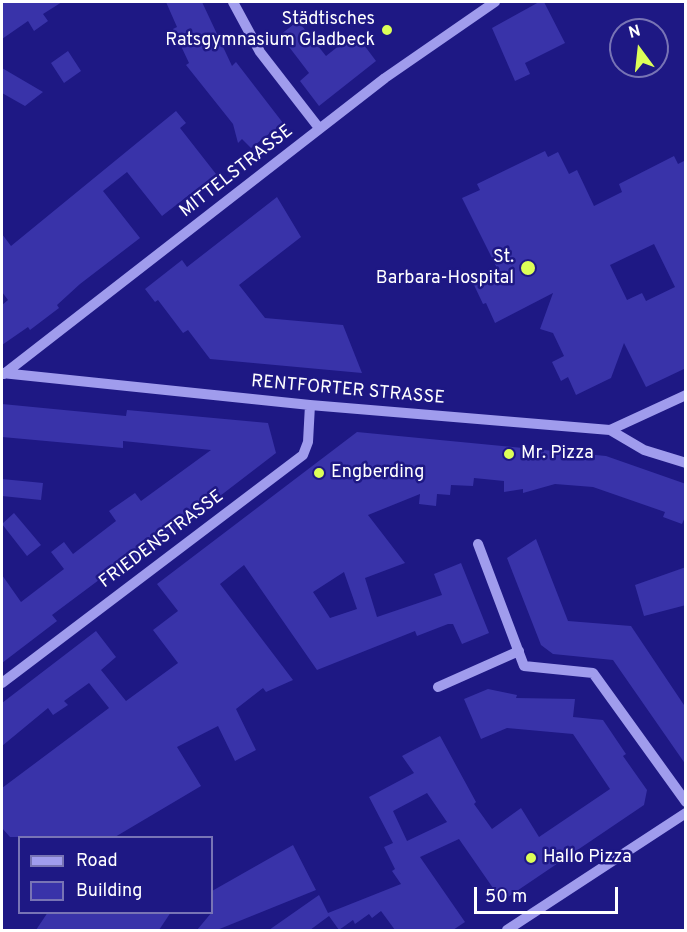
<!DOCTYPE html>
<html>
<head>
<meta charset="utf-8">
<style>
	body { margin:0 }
	#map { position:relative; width:687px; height:932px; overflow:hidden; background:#1e1884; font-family:Overpass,sans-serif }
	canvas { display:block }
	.frame { position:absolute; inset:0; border:3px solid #fff; pointer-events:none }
	.legend { position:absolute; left:18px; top:836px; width:195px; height:78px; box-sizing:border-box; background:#1e1884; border:2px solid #7874b5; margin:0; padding:8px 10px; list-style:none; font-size:18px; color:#fff }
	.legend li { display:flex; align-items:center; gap:12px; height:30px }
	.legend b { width:30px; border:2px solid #7874b5 }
	.north { position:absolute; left:609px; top:18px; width:60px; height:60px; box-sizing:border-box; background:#1e1884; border:2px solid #7874b5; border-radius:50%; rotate:345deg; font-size:16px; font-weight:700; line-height:24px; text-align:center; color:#fff }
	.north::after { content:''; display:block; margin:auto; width:21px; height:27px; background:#ddff58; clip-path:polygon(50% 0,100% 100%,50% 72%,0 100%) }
	.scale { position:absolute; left:474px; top:887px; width:144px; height:27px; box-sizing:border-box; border:3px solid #fff; border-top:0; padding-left:8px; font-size:18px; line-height:21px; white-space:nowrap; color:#fff; -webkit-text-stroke:4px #1e1884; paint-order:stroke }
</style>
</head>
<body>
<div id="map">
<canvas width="687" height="932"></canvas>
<div class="frame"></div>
<ul class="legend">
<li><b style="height:8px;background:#a09ced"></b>Road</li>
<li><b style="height:16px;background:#3933a9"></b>Building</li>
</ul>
<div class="north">N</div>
<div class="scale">50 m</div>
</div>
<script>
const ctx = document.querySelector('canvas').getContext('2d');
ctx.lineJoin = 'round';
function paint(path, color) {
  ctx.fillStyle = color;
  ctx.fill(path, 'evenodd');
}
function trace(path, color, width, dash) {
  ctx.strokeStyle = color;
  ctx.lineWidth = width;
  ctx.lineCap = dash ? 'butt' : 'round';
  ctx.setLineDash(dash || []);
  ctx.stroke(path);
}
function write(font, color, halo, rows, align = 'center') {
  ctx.font = font + ' Overpass,sans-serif';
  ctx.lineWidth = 5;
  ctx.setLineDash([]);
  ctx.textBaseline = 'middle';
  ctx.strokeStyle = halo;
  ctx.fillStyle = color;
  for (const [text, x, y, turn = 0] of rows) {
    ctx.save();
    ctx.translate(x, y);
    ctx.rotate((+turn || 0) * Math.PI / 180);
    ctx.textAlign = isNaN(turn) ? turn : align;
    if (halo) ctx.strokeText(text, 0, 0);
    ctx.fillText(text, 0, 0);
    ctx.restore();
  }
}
const building = new Path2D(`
	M2,2H62L43,14L48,21L34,31L28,21L2,39Z
	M166,2H202L232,66L236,62L283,123L251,148L242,139L238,143L233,124L186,65L189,63L173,29L177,27Z
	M539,2H544L565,43L525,63L530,74L515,81L492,28Z
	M298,21L326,56L355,33L376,61L319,106L300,81L309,73L280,35Z
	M68,51L81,71L64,83L51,63Z
	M2,68L43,92L25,106L2,93Z
	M176,111L186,123L180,128L216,174L162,216L127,172L103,191L140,238L80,284L57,305L59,308L30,330L28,327L2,345V305L8,300L2,292V234L11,246Z
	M545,151L548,157L558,152L569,174L577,170L594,206L622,192L619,184L674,156L678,164L686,160V368L646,387L624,343L611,378L576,395L568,377L561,381L552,362L564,356L553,333L540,329L553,293L495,323L486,303L483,304L474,285L499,272L462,198L480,190L477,184ZM654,244L675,287L646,301L642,293L627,300L610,265Z
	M277,197L301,237L239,285L265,318L343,325L362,373L210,359L188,330L183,333L158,300L155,302L145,289L182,260L187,267Z
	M2,404L126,416L127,410L268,423L276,453L134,562L130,558L115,568L52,615L57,621L2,663V575L21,602L64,569L51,552L64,542L73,554L116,521L109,511L135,493L141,501L211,450L123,441V448L2,437Z
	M357,432L606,456L686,484V515L682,524L663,517L665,512L593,487L555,484L523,493V489L504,492V481L474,478L473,486L451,485L450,495L437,494L436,506L419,504L420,494L368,515L405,563L365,578L377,617L442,595L434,574L461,563L489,633L462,644L453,624H448L417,636L415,631L317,670L244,565L220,584L293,680L266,692L263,688L236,709L256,750L235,761L218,726L177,747L201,786L115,837H10L2,828V788L109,708L89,683L64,701L68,705L53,715L48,708L2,746V703L96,631L116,657L101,670L126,701L178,663L153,630L178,611L157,584ZM344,572L357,609L330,618L313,592Z
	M2,479L43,483L41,500L2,496Z
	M14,513L41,545L27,556L2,524Z
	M536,539L568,621L631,626L686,708V765L613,660L553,654L541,645L507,558Z
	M686,567V605L644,616L635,585Z
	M488,689L517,695L516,698L575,699L573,717L603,720L626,754L623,756L647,790L644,805L502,901L459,839L420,857L465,922L453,930H395L381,911L372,918L369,914L355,924L353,920L339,930L329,916L310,930H269L319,895L328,913L401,884L392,871L395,869L384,847L393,843L369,797L414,773L402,756L440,736L476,802L474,804L492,829L521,808L539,837L610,789L573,734L507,728L481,739L464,699ZM427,793L447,822L407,841L393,811Z
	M293,845L316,890L217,930H197L212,912V891Z
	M48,912H171L159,930H36Z`);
const minor = new Path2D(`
	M233,2L260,52L319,128
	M2,373L310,405L610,430L644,450L686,463
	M4,374L385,78L495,2
	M610,430L686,395
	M478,544L524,666L593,673L686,802
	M2,683L303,455L308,442L310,405
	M438,687L519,651
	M507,930L686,813`);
const markers = [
	[387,30,6,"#ddff58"],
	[528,268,8,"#ddff58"],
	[509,454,6,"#ddff58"],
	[319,473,6,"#ddff58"],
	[531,858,6,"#ddff58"]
];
const poiNames = [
	["Städtisches",375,20,"right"],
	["Ratsgymnasium Gladbeck",375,41,"right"],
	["St.",514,258,"right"],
	["Barbara-Hospital",514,279,"right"],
	["Mr. Pizza",521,454],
	["Engberding",331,473],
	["Hallo Pizza",543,858]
];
const streetNames = [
	["MITTELSTRASSE",237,172,-38],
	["RENTFORTER STRASSE",348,391,5],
	["FRIEDENSTRASSE",162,540,-37]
];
paint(building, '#3933a9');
trace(minor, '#a09ced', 10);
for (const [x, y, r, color] of markers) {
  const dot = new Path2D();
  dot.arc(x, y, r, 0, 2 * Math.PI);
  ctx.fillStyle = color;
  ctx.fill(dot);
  trace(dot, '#1e1884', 2);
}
write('18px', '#fff', '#1e1884', poiNames, 'left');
write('18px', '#fff', '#1e1884', streetNames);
</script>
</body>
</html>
